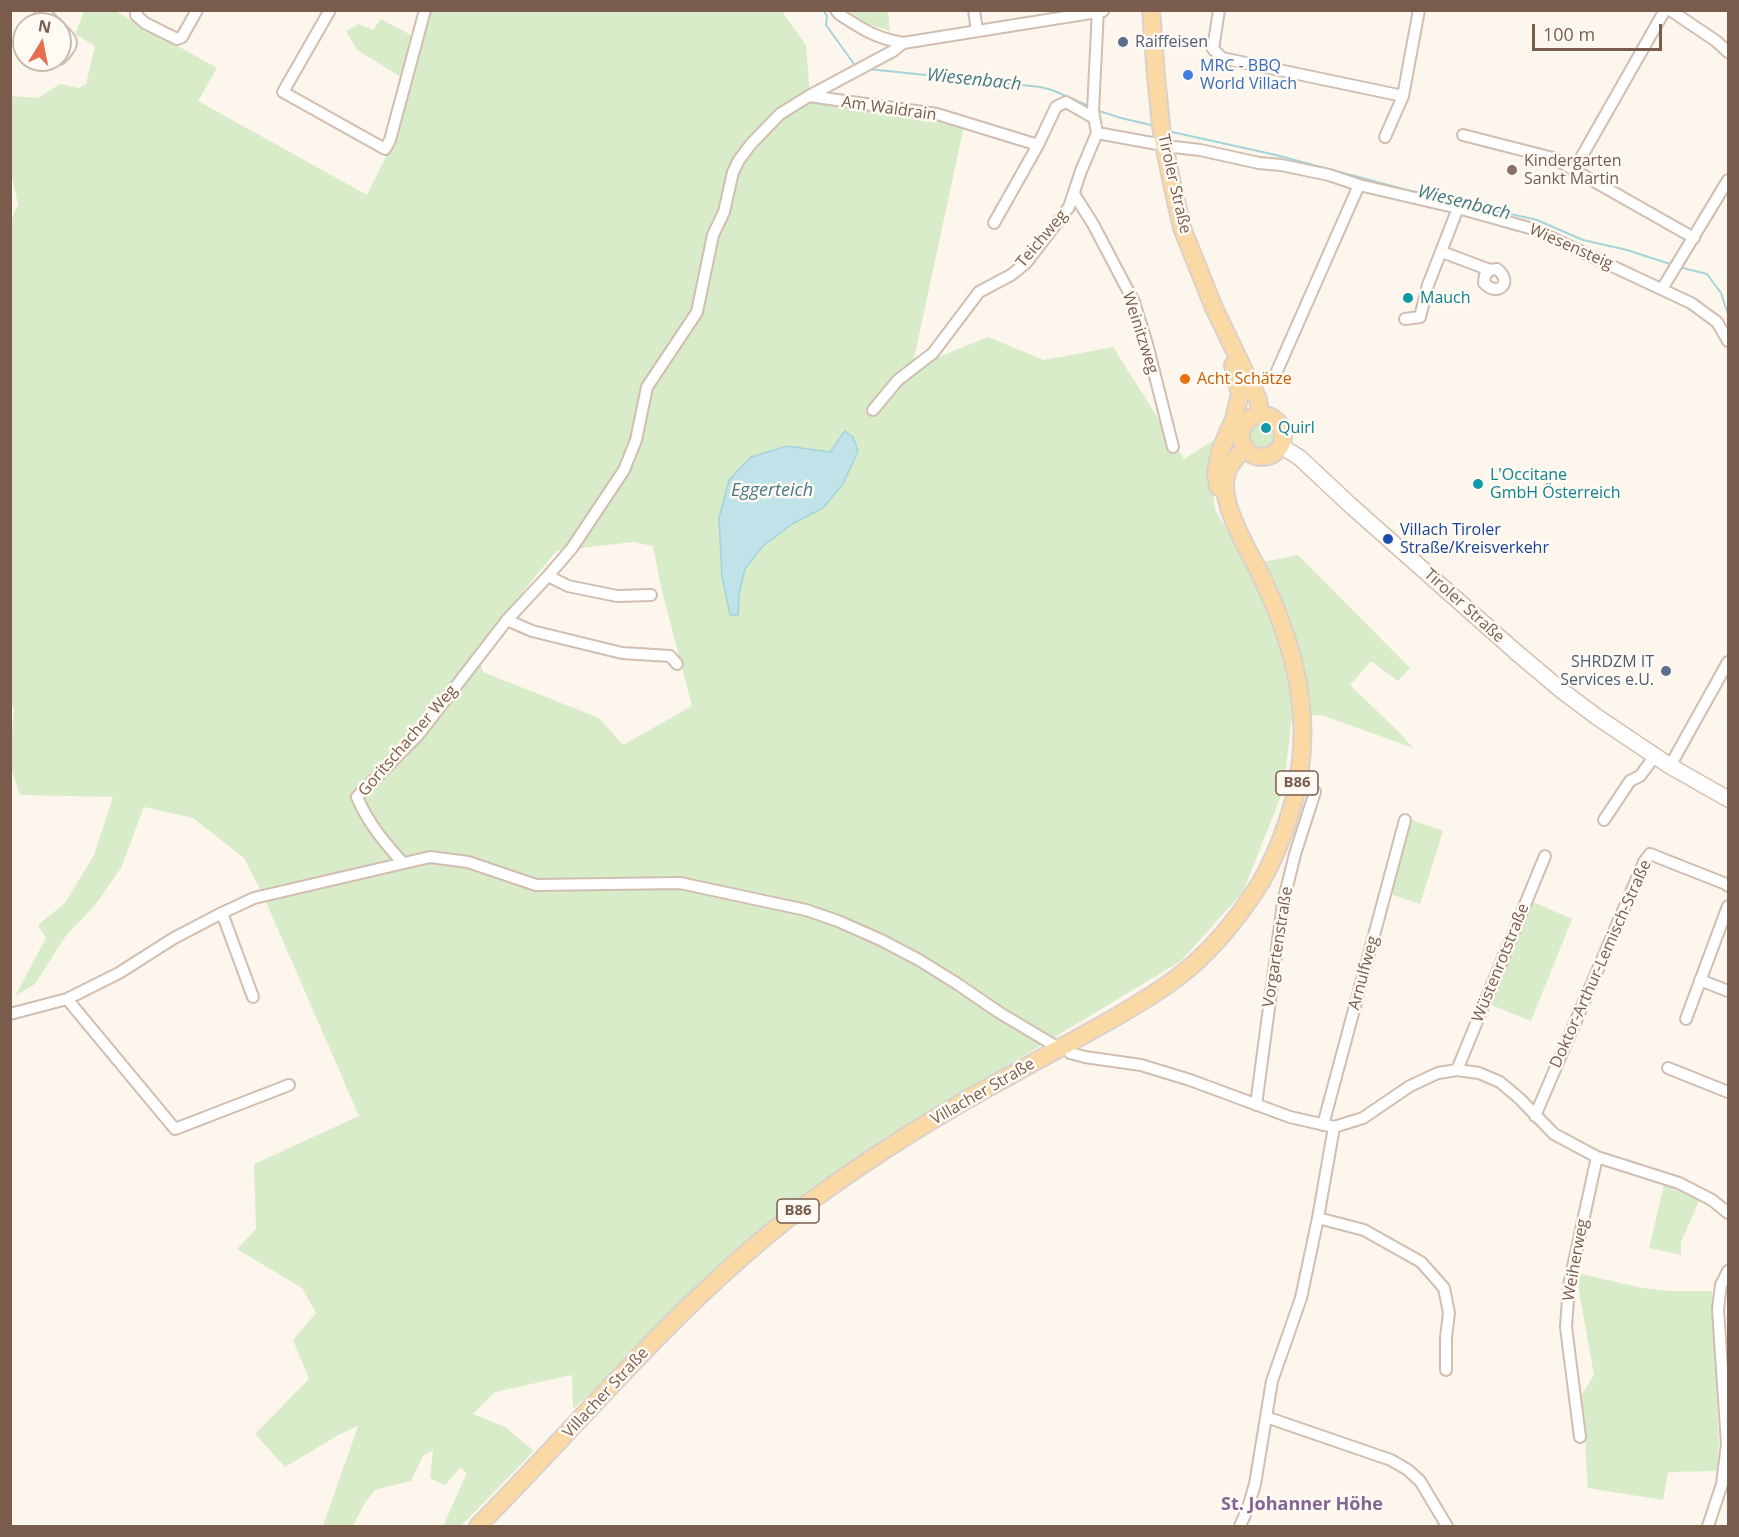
<!DOCTYPE html>
<html>
<head>
<meta charset="utf-8">
<style>
	body { margin:0 }
	#map { position:relative; width:1739px; height:1537px; overflow:hidden; background:#fdf6ec; font-family:"Open Sans",sans-serif }
	canvas { display:block }
	.frame { position:absolute; inset:0; border:12px solid #7a5c4d; pointer-events:none }
	.north { position:absolute; left:12px; top:12px; width:60px; height:60px; box-sizing:border-box; background:#fffaf3; border:2px solid #cabbb1; border-radius:50%; rotate:10deg; font-size:16px; font-weight:700; line-height:24px; text-align:center; color:#7a5c4d }
	.north::after { content:''; display:block; margin:auto; width:21px; height:27px; background:#e76f51; clip-path:polygon(50% 0,100% 100%,50% 72%,0 100%) }
	.scale { position:absolute; left:1532px; top:24px; width:130px; height:27px; box-sizing:border-box; border:3px solid #7a5c4d; border-top:0; padding-left:8px; font-size:18px; line-height:21px; white-space:nowrap; color:#7a5c4d; -webkit-text-stroke:4px #fffaf3; paint-order:stroke }
</style>
</head>
<body>
<div id="map">
<canvas width="1739" height="1537"></canvas>
<div class="frame"></div>
<div class="north">N</div>
<div class="scale">100 m</div>
</div>
<script>
const ctx = document.querySelector('canvas').getContext('2d');
ctx.lineJoin = 'round';
function paint(path, color) {
  ctx.fillStyle = color;
  ctx.fill(path, 'evenodd');
}
function trace(path, color, width, dash) {
  ctx.strokeStyle = color;
  ctx.lineWidth = width;
  ctx.lineCap = dash ? 'butt' : 'round';
  ctx.setLineDash(dash || []);
  ctx.stroke(path);
}
function write(font, color, halo, rows, align = 'center') {
  ctx.font = font + ' "Open Sans",sans-serif';
  ctx.lineWidth = 5;
  ctx.setLineDash([]);
  ctx.textBaseline = 'middle';
  ctx.strokeStyle = halo;
  ctx.fillStyle = color;
  for (const [text, x, y, turn = 0] of rows) {
    ctx.save();
    ctx.translate(x, y);
    ctx.rotate((+turn || 0) * Math.PI / 180);
    ctx.textAlign = isNaN(turn) ? turn : align;
    if (halo) ctx.strokeText(text, 0, 0);
    ctx.fillText(text, 0, 0);
    ctx.restore();
  }
}
const green = new Path2D(`
	M781,10L806,45L810,96L937,115L964,126L912,368L988,337L1044,360L1113,347L1184,459L1214,440L1211,474L1215,510L1248,565L1298,555L1410,668L1398,681L1371,661L1350,685L1400,733L1413,748L1322,715L1292,717L1283,791L1243,892L1181,961L868,1150L801,1201L573,1409L572,1375L495,1392L473,1414L505,1427L534,1451L461,1526H443L467,1473L460,1468L445,1485L430,1478L433,1450L423,1456L411,1481L375,1490L364,1504L353,1526H323L358,1426L340,1434L285,1467L255,1434L309,1379L293,1340L316,1313L302,1288L237,1249L256,1229L254,1164L359,1116L263,895L244,858L193,818L144,807L121,868L95,905L65,937L35,984L15,996L46,938L38,925L65,903L94,855L113,797L20,795L11,769V741L14,708L11,705L10,223L18,204L11,174V96L38,98L60,84L79,88L86,84L95,46L75,34L84,11H115L217,68L198,101L367,195L394,140L409,82L357,50L346,31L359,24L373,30L381,19L420,40L428,11ZM846,431L853,437L823,508L792,524L762,548L745,569L739,594L738,614L730,615L722,577L719,518L751,457L787,446L830,452ZM633,542L653,546L662,591L692,706L623,745L599,718L483,672L476,650L556,551Z
	M849,11H888L890,31L868,24Z
	M1246 436a17 17 0 1 1 34 0a17 17 0 1 1-34 0Z
	M1410,819L1443,831L1420,904L1390,894Z
	M1531,901L1572,919L1531,1021L1489,1004Z
	M1664,1185L1700,1199L1681,1242V1255L1649,1248Z
	M1577,1273L1642,1288L1669,1291H1712L1719,1445L1717,1471L1668,1472L1663,1500L1588,1488L1582,1394L1594,1375L1580,1297Z`);
const water = new Path2D(`
	M845,431L853,437L858,451L843,484L823,508L792,524L762,547L745,569L739,594L738,615H730L722,577L719,518L729,480L751,457L787,446L830,452Z`);
const stream = new Path2D(`
	M823,10L827,16L826,25L854,64L857,65
	M868,69L1040,87L1052,90L1091,107
	M1096,110L1121,118L1151,125
	M1172,132L1276,155L1407,190L1537,220L1583,240L1627,250L1673,265
	M1679,267L1707,274L1721,293L1728,314`);
const minor = new Path2D(`
	M40,10L44,12L56,24
	M137,10L136,15L145,23L177,39L182,37L197,10
	M330,10L283,92L385,149L390,140L425,10
	M836,10L839,14C862,29 875,38 903,43L1103,11
	M974,10L977,31
	M1219,10L1213,49L1222,58L1403,96L1419,10
	M1670,10L1716,41L1728,52
	M60,28C75,42 74,44 60,59
	M809,96L937,114L1038,145L1056,107L1066,102L1094,118
	M1097,133L1174,147L1200,150L1259,163L1281,165L1329,175L1359,185L1458,208L1533,229L1691,303L1717,322L1728,341
	M1463,135L1553,158L1694,238
	M1385,137L1403,96
	M1574,170L1665,10
	M1074,194L1093,224L1134,302L1147,344L1173,447
	M994,223L1038,145
	M1442,252L1490,270L1497,269C1514,282 1498,298 1484,283L1485,275L1490,270
	M1662,289L1728,180
	M1405,319L1420,317L1428,285L1458,208
	M1277,371L1359,185
	M873,410L898,380L933,353L979,292L1011,275L1026,263L1069,207L1081,171L1097,133L1093,111L1098,10
	M548,576L568,586L617,596L651,595
	M507,620L532,631L622,653L670,656L677,664
	M1670,766L1728,662
	M1604,820L1630,781L1640,776L1655,756
	M403,863C384,842 368,823 357,797L419,734L507,620L548,576L572,548L624,470L636,440L647,387L697,312L713,235L724,212L733,172L739,160L751,144L780,114L809,96L893,51L903,43
	M222,913L253,997
	M1700,980L1728,991
	M67,999L175,1129L289,1085
	M10,1014L67,999L119,973L174,938L222,913L254,898L430,857L468,862L536,885L680,883L806,910L838,921L881,940L919,960L956,983L1000,1013L1052,1044
	M1686,1019L1728,906
	M1070,1053L1085,1057L1141,1065L1190,1080L1290,1117L1334,1127L1363,1118L1410,1086L1438,1073L1457,1070L1479,1073L1500,1082L1520,1099L1554,1134L1597,1157L1679,1183L1712,1200L1728,1213
	M1668,1068L1728,1092
	M1457,1070L1545,856
	M1256,1105L1283,903L1295,854L1315,792
	M1535,1116L1644,862L1650,854L1726,884L1728,886
	M1323,1125L1405,820
	M1318,1218L1364,1230L1421,1262L1444,1288L1449,1313L1446,1337V1370
	M1266,1417L1391,1460L1408,1470L1420,1481L1447,1526
	M1580,1437L1566,1327L1569,1285L1597,1157
	M1240,1526L1248,1508L1255,1484L1272,1381L1301,1298L1318,1218L1334,1127
	M1708,1526L1722,1484L1727,1444L1718,1309L1721,1285L1728,1271`);
const secondary = new Path2D(`
	M1281,446L1300,458L1349,504L1516,652L1561,690L1597,717L1670,766L1728,799`);
const primary = new Path2D(`
	M1151,10L1156,76L1162,134L1171,179L1182,228L1214,308L1258,399L1260,415
	M1241 436a21 21 0 1 1 42 0a21 21 0 1 1-42 0Z
	M1218,487L1216,473L1220,451L1234,419L1240,394L1233,365
	M478,1526C588,1415 688,1291 815,1198C871,1157 930,1120 991,1086C1024,1068 1056,1050 1089,1032C1120,1015 1150,998 1178,977C1211,952 1239,917 1261,882C1272,863 1281,841 1288,820C1316,737 1301,660 1264,582C1252,556 1225,514 1225,486C1225,468 1234,460 1245,447`);
const markers = [
	[1123,42,6,"#5c6f8a"],
	[1188,75,6,"#3f7fe0"],
	[1512,170,6,"#8d6e63"],
	[1408,298,6,"#0f9aa8"],
	[1185,379,6,"#e8710a"],
	[1266,428,6,"#0f9aa8"],
	[1478,484,6,"#0f9aa8"],
	[1388,539,6,"#1a4fb4"],
	[1666,671,6,"#5c6f8a"]
];
const shields = [
	[1297,783,42],
	[798,1211,42]
];
const shieldNames = [
	["B86",1297,783],
	["B86",798,1211]
];
const serviceNames = [
	["Raiffeisen",1135,42],
	["SHRDZM IT",1654,662,"right"],
	["Services e.U.",1654,680,"right"]
];
const shopNames = [
	["MRC - BBQ",1200,66],
	["World Villach",1200,84]
];
const streetNames = [
	["Am Waldrain",889,109,8],
	["Tiroler Straße",1174,184,77],
	["Teichweg",1042,239,-50],
	["Wiesensteig",1571,247,24],
	["Weinitzweg",1140,333,72],
	["Tiroler Straße",1464,606,42],
	["Goritschacher Weg",408,741,-49],
	["Vorgartenstraße",1278,947,-81],
	["Wüstenrotstraße",1501,963,-68],
	["Doktor-Arthur-Lemisch-Straße",1601,964,-66],
	["Arnulfweg",1364,973,-75],
	["Villacher Straße",983,1092,-30],
	["Weiherweg",1576,1260,-80],
	["Villacher Straße",606,1393,-47]
];
const educationNames = [
	["Kindergarten",1524,161],
	["Sankt Martin",1524,179]
];
const cultureNames = [
	["Mauch",1420,298],
	["Quirl",1278,428],
	["L'Occitane",1490,475],
	["GmbH Österreich",1490,493]
];
const foodNames = [
	["Acht Schätze",1197,379]
];
const transitNames = [
	["Villach Tiroler",1400,530],
	["Straße/Kreisverkehr",1400,548]
];
const waterNames = [
	["Wiesenbach",974,80,6],
	["Wiesenbach",1464,203,14],
	["Eggerteich",772,491]
];
const neighbourhoodNames = [
	["St. Johanner Höhe",1302,1505]
];
paint(green, '#d8ecc9');
paint(water, '#bfe3e8');
trace(water, '#a5d3da', 1.5);
trace(stream, '#a5d3da', 2);
trace(minor, '#d1beb0', 14);
trace(secondary, '#d6c0b0', 18);
trace(primary, '#dad1cd', 20);
trace(minor, '#fff', 10);
trace(secondary, '#fff', 15);
trace(primary, '#fbd9a5', 16);
for (const [x, y, r, color] of markers) {
  const dot = new Path2D();
  dot.arc(x, y, r, 0, 2 * Math.PI);
  ctx.fillStyle = color;
  ctx.fill(dot);
  trace(dot, '#fffaf3', 2);
}
for (const [x, y, w] of shields) {
  const box = new Path2D();
  box.roundRect(x - w / 2, y - 12, w, 24, 4.5);
  ctx.fillStyle = '#fffaf3';
  ctx.fill(box);
  trace(box, '#7a5c4d', 1.5);
}
write('bold 15px', '#7a5c4d', null, shieldNames);
write('16px', '#4e5e75', '#fffaf3', serviceNames, 'left');
write('16px', '#366cbe', '#fffaf3', shopNames, 'left');
write('16px', '#7a5c4d', '#fffaf3', streetNames);
write('16px', '#785e54', '#fffaf3', educationNames, 'left');
write('16px', '#0d838f', '#fffaf3', cultureNames, 'left');
write('16px', '#c56008', '#fffaf3', foodNames, 'left');
write('16px', '#164399', '#fffaf3', transitNames, 'left');
write('italic 18px', '#437c86', '#fffaf3', waterNames);
write('bold 18px', '#846695', '#fffaf3', neighbourhoodNames);
</script>
</body>
</html>
